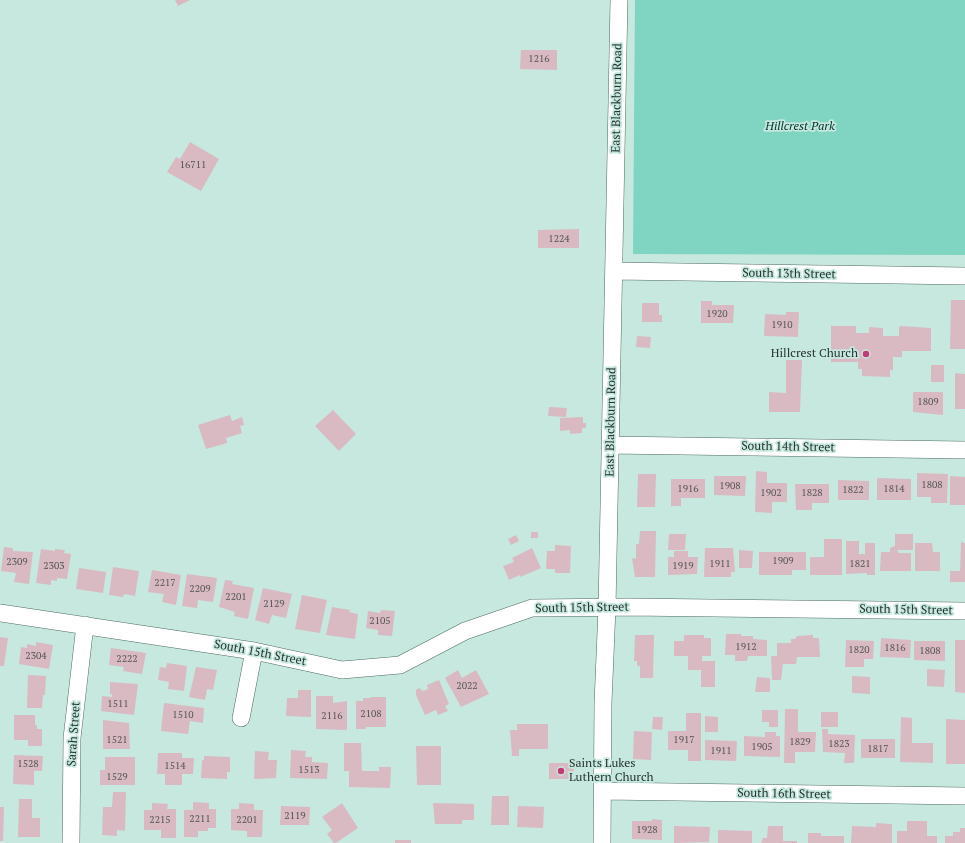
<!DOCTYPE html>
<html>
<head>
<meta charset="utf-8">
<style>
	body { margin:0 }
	canvas { display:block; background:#c6e8de }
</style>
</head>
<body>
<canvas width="965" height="843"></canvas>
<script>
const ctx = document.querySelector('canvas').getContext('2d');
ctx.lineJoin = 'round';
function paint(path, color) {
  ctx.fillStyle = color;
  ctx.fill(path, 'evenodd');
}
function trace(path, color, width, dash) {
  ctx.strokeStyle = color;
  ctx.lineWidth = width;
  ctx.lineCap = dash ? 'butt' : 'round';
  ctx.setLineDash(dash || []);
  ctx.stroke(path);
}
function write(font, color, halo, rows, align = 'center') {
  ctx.font = font + ' "PT Serif",serif';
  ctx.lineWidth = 3.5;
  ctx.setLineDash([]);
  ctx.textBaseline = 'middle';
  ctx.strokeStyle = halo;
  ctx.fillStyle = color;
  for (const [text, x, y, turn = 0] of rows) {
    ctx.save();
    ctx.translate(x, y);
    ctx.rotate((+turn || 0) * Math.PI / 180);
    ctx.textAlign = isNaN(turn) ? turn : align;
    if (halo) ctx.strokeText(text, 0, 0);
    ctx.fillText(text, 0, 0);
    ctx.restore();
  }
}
const green = new Path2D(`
	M635,0H965V255L633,254Z`);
const building = new Path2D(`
	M175,0H190L178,6Z
	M521,50H557V70L520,69Z
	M190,142L219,159L201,191L167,172L176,157L180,159Z
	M579,229V248H538V230Z
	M951,300H965V349H950Z
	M701,301H712V305H734L733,323H701Z
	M642,303H659V315H662V322H642Z
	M786,312H799L798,337L764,336L765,314L786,315Z
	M831,326H856V333H869V327L883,328V336H899V327L901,326L931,328V351H902V357H893V370H890V377L862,376V369H858V362H831Z
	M637,336L651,337L650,348L636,347Z
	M786,360H802L800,412H769V392L786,393Z
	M931,365H944V382H931Z
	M955,373L965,374V409H955Z
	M913,392H943V415L913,412Z
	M549,407L567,408L566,417L548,416Z
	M333,410L356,434L339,451L315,426Z
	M230,415L232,421L242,417L244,425L240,426L242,433L226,438L227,443L206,449L198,425Z
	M583,417V423H586V428H582V433L570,434V430L560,431V418Z
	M756,471L767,472V483H787V502H772V513L755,512Z
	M917,473L948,474L947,503H931V497H917Z
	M638,474H656L655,507H637Z
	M714,476H746L745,496L714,495Z
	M950,476L965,477V505H950Z
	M877,478L911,479V500H877Z
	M671,479H705V498H681V506H671Z
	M838,480L869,481V500H838Z
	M795,484H829V503H812V510H796Z
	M640,531H656L655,577H635L632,558L636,559V544H639Z
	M531,532H538V538H531Z
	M669,534H686L685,550H668Z
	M895,534H913V550H897L899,553H911V571H880L881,552H890V548L895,546Z
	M516,535L519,541L511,545L508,539Z
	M824,539H842V575H810V557H824Z
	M846,541H859V554H865V543H875V575H867V573L846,574Z
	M961,542L965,543V582H950V571H960Z
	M915,543H932L933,552H940V571H915Z
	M555,545L571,546L570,573H555V569H546L547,551H555Z
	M4,547L13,548V551L33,552L29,584L14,582L16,573L1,571Z
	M532,548L541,568L520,577V575L509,580L503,566L514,562L512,558Z
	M705,548H733L735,572H731V577H704Z
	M41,549L55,551V549L65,550L64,553L71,554L67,579L57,578V581L51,580V585L36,583Z
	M739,550L753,551L752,568H739Z
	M674,551H688V557H698L697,574L668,575V557H674Z
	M759,552H806V570H792V575H759Z
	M113,567L139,571L135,596L124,594L123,597L109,595Z
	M79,568L106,572L103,593L76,589Z
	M152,570L181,575L176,605L162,602L164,594L148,592Z
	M187,574L217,578L213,602L198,600L197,608L182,606Z
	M225,580L233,581L232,584L254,588L248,619L234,616L235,612L219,607Z
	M263,588L292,594L286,618L272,615L269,624L255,620Z
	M302,595L327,600L320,633L295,629Z
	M332,607L350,610L349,612L358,614L355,639L326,635Z
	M381,610L395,611L392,636L378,635V630L366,628L368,611L380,613Z
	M726,634H741V636H753V639L767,640V656H748L747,661H735V655H725Z
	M635,635H654L653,678H640V666H637V661H634Z
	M684,635H704V638H711V656H702V661H715V687H701V670H688V656H674V641H684Z
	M813,635V638H819L820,657H797L796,664H783L781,680H772L771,656H777V643H791V639H795L797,636Z
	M0,637L8,638L4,666H0Z
	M881,638L911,640L910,658L880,657Z
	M846,640L874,641L873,659H864V667H845Z
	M955,640H965V693L955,692Z
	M914,641H945V661L914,660Z
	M36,642L53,645L49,669L19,664L21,647L27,648V644L36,646Z
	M111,648L146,653L142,674L123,671L124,667L109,665Z
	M167,663L187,666L184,691L168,689L169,682L158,680L160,667L166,668Z
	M196,667L217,670L213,690L207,689L205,700L189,697Z
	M927,669L945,670L944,687L927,686Z
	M458,670L462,678L476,670L489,694L461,707L445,678Z
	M28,675L46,676L45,695H43L42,708H27Z
	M852,676L870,677V694L852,693Z
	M757,677L770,678V692H755Z
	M439,680L449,704L445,706L448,711L438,715L436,710L425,715L416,695V690L419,688L423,691L428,689L427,685Z
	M110,682L138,684L134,715L101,711L102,696L112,697V694H110Z
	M298,690H311V717L286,716L287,698H298Z
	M316,696H333V703L347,701V730L316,729Z
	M371,697H386V727H366V729H356V701H363V698H371Z
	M164,703L204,708L203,723L190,721L188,734L161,731Z
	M785,709H798V732H816L815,752H795V763H784Z
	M762,710H778V727H769V722H762Z
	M821,712H838V727H821Z
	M686,713H701V761H688V750H668V731H686Z
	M14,715H35V725H37V729H42V746H28V740H14Z
	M705,716L718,717V732H705Z
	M653,717H663L662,730L652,729Z
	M901,717L912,718V743H933V763L900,762Z
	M946,719L965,720V764H946Z
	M103,720L129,723L130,749H103Z
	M517,724H548V749H519V756H512L510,730H517Z
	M822,729H828V734L855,735L854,763H844L845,753L823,752Z
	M634,731L652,732L651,760L633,759Z
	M765,732H776V736H780V757L744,756V736L765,737Z
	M861,739H895V758H861Z
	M705,740L737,741L736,761L705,760Z
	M344,743H361L362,771H379V767H391L390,788L349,787V771H344Z
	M416,746H441V785H417Z
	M291,750L306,751L305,757H312V762L328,763L327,779L290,778Z
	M255,751L269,752L268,760H277L276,778L254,779Z
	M158,753H182V758H194L193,774H182V785H165V774H157Z
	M14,755L43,756L42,771H34V785L13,784Z
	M204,756L230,757V772H227V779L201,778L202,760H204Z
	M105,757H135V785H100V770H105Z
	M549,763H574L573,779H549Z
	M113,792H126L125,831L117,830V836L102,835L103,807H112Z
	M492,796H509V825H491Z
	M19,799H32V818H40V837H18Z
	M193,802L209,803V809H216V828H208V831H198V837H184V810H193Z
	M152,803L168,804L167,809H176V838H161V830H144V810H152Z
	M239,803L254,804V810H263L262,837H247V831L231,830V809H239Z
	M342,803L358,828L336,843H334L327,834L332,830L322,817Z
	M433,803L474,804V820H462V824H435Z
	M281,806L310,807L309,825H280Z
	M518,806L544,807L543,828L517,827Z
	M0,807H4L3,841H0Z
	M652,819L662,820V840L632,839V821H652Z
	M907,821H927V836H937V843H897V831H907Z
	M876,823L892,824V843H851L852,826L876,827Z
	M674,826L710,827L709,842L674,843Z
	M768,826H783V841H797V843H761L763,838H767Z
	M960,828H965V843H945V836H953V832H960Z
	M718,830L752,831V843H718Z
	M808,833H821V836H844V843H808Z
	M395,840H411V843H395Z`);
const minor = new Path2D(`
	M614,271L965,276
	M610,445L965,450
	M0,613L254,651L342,670L400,665L465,631L532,608L628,607L965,611
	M241,718L254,651
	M603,791L965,796
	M71,843L72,738L85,625
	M602,843L603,703L607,608L619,0`);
const markers = [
	[866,354,4,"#c33a76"],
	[561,771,4,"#c33a76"]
];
const numberNames = [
	["1216",539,59],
	["16711",193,165],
	["1224",559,239],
	["1920",717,314],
	["1910",782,325],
	["1809",928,402],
	["1808",932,485],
	["1908",730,486],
	["1916",688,489],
	["1814",894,489],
	["1822",853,490],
	["1902",771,493],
	["1828",812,493],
	["1909",783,561],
	["2309",17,562],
	["1911",720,564],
	["1821",860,564],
	["2303",54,566],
	["1919",683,566],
	["2217",165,583],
	["2209",200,589],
	["2201",236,597],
	["2129",274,604],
	["2105",380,621],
	["1912",746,647],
	["1816",895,648],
	["1820",859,650],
	["1808",930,651],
	["2304",36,656],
	["2222",127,659],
	["2022",467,686],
	["1511",118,704],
	["2108",371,714],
	["1510",183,715],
	["2116",332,716],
	["1521",117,740],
	["1917",684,740],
	["1829",800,742],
	["1823",839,744],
	["1905",762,747],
	["1817",878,749],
	["1911",721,751],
	["1528",28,764],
	["1514",175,766],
	["1513",309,770],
	["1529",117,777],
	["2119",295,816],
	["2211",200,819],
	["2215",160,820],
	["2201",247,820],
	["1928",647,830]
];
const streetNames = [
	["East Blackburn Road",617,98,-89],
	["South 13th Street",789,274,1],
	["East Blackburn Road",611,422,-89],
	["South 14th Street",788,447,1],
	["South 15th Street",582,608,-1],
	["South 15th Street",906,610,1],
	["South 15th Street",260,653,11],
	["Sarah Street",74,734,-86],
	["South 16th Street",784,794,1]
];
const parkNames = [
	["Hillcrest Park",800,127]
];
const poiNames = [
	["Hillcrest Church",858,354],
	["Saints Lukes",569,764,"left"],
	["Luthern Church",569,778,"left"]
];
paint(green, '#7fd5c1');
paint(building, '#d9bac3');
trace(minor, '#4d6b63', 18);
trace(minor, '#fff', 17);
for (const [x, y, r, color] of markers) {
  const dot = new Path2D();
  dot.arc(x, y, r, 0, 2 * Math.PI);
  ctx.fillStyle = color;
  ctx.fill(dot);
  trace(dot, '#c6e8de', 1.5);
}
write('10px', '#535555', null, numberNames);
write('12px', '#263330', '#c6e8de', streetNames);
write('italic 12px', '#00342b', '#c6e8de', parkNames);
write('12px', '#263330', '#c6e8de', poiNames, 'right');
</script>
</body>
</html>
